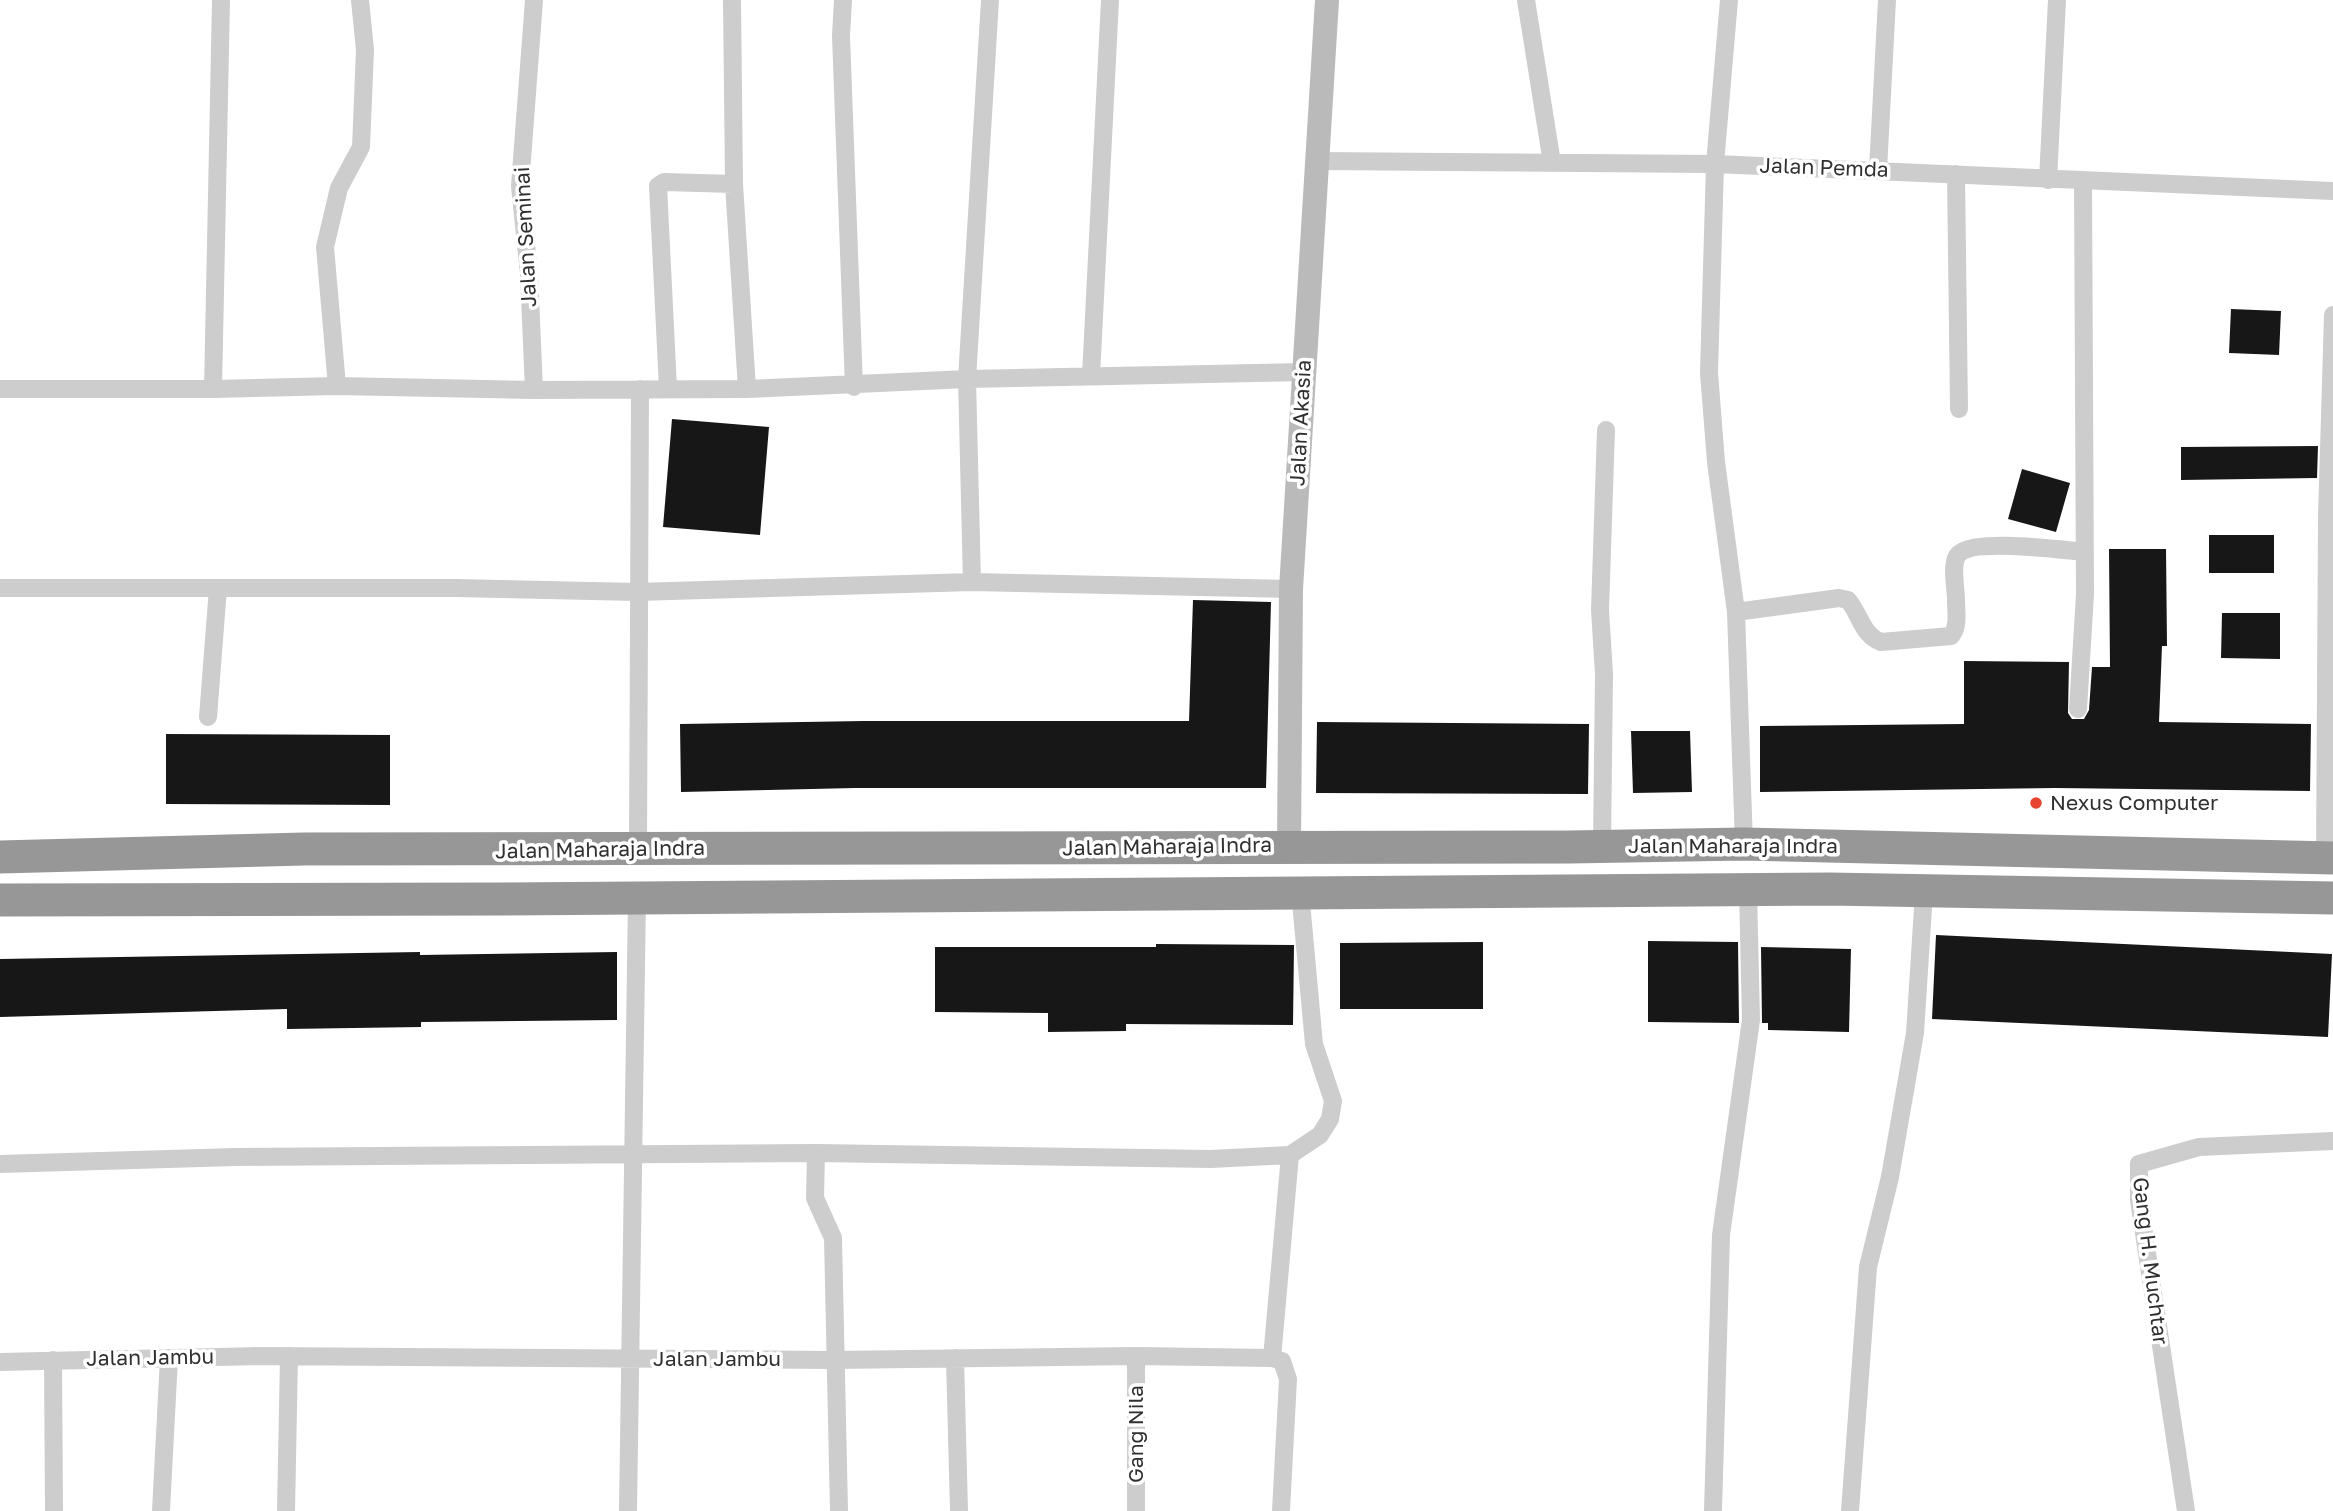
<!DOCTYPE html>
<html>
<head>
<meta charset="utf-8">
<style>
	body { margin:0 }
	canvas { display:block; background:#fff }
</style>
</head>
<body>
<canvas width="2333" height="1511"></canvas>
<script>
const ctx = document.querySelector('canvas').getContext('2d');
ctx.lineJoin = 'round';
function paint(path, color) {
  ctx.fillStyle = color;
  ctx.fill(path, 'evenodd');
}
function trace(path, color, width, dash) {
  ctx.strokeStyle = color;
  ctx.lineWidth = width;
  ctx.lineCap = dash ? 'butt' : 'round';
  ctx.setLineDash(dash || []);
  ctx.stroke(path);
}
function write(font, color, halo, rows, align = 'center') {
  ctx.font = font + ' "Golos Text",sans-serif';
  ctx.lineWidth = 7;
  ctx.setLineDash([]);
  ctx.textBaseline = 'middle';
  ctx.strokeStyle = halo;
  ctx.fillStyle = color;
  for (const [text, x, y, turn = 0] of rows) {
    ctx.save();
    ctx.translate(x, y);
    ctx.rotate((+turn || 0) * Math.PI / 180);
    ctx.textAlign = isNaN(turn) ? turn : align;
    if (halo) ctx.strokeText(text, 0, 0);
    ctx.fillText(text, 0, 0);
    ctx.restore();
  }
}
const building = new Path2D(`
	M2231,309L2281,311L2279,355L2229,353Z
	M672,419L769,427L760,535L663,527Z
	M2318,446L2317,478L2181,480V447Z
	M2022,469L2070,483L2056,532L2008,519Z
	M2209,535H2274V573H2209Z
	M2109,549H2166L2167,646H2162L2159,722L2311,724L2310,791L2055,788L1760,792V726L1964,724V661L2069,662L2068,713L2072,719H2084L2089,710L2092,667H2110Z
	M1193,600L1271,602L1266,788H855L681,792L680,724L864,721H1189Z
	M2222,613H2280V659L2221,658Z
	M1317,722L1589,724L1588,794L1316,793Z
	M1631,731H1690L1692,792L1633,793Z
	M166,734L390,735V805L166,804Z
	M1936,935L2332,954L2328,1037L1932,1019Z
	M1648,941L1738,942L1739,1023L1648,1022Z
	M1483,942V1009H1340V943Z
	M1156,944L1294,945L1293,1025L1126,1024V1031L1048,1032V1013L935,1012V947H1156Z
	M1761,947L1851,949L1849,1032L1768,1030V1023H1762Z
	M420,952V955L617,952V1020L421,1022V1027L287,1029V1009L0,1017V959Z`);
const street = new Path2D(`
	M732,0L734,184L747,389
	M843,0L841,36L854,387
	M1526,0L1552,163
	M1729,0L1715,164L1709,373L1716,462L1736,612L1744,844
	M1315,161L1715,164L2333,191
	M1878,170L1887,0
	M1956,174L1959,409
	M2048,180L2057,0
	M1091,376L1110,0
	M337,386L325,247L339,188L361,147L365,50L360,0
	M668,388L658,186L664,182L734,184
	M0,389H213L337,386L534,390L747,389L967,379L1304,372
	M213,389L221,0
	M534,390L529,274L520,186L534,0
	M972,582L967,379L990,0
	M0,588H456L637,592L972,582L1291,589
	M1736,612L1839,598L1848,600C1860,614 1862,635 1881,642L1951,636C1959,627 1956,612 1956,600C1956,588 1951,567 1957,556C1969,537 2062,550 2085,552
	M2078,709L2085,594L2083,181
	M208,717L218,588
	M1602,846L1604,674L1600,610L1606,430
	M638,848L640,389
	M2325,858L2327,517L2333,315
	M816,1153L815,1198L833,1238L839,1511
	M0,1164L235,1157L816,1153L1211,1159L1290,1155L1320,1135L1330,1119L1333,1101L1314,1044L1300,891
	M955,1358L959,1511
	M1272,1358L1290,1155
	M53,1360L54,1511
	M0,1362L261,1356L836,1360L1136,1356L1272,1358L1282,1361L1288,1379L1281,1511
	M161,1511L169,1358
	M286,1511L289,1356
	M628,1511L637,898
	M1136,1511V1356
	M1713,1511L1721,1235L1751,1020L1748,889
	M1850,1511L1868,1267L1890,1177L1915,1033L1924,892
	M2186,1511L2139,1200V1164L2199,1147L2333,1141`);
const secondary = new Path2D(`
	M1289,846L1291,589L1327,0`);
const highway = new Path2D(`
	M0,857L304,849L1570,847L1744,844L2333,858
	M0,900L505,899L1829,889L2333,898`);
const markers = [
	[2036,803,7,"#e74431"]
];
const streetNames = [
	["Jalan Pemda",1824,168,2],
	["Jalan Seminai",526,237,-93],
	["Jalan Akasia",1301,423,-87],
	["Jalan Maharaja Indra",1733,846],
	["Jalan Maharaja Indra",1167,847,-1],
	["Jalan Maharaja Indra",600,850,-1],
	["Gang H. Muchtar",2150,1261,83],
	["Jalan Jambu",150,1358,-1],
	["Jalan Jambu",717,1359],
	["Gang Nila",1136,1434,-90]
];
const poiNames = [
	["Nexus Computer",2050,803]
];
paint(building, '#171717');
trace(street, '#cdcdcd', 18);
trace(secondary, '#bababa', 24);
trace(highway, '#979797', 33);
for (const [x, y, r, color] of markers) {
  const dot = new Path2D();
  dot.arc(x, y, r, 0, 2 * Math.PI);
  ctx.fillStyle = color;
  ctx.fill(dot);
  trace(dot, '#fff', 2.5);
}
write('21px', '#303030', '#fff', streetNames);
write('21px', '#303030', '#fff', poiNames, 'left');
</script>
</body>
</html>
